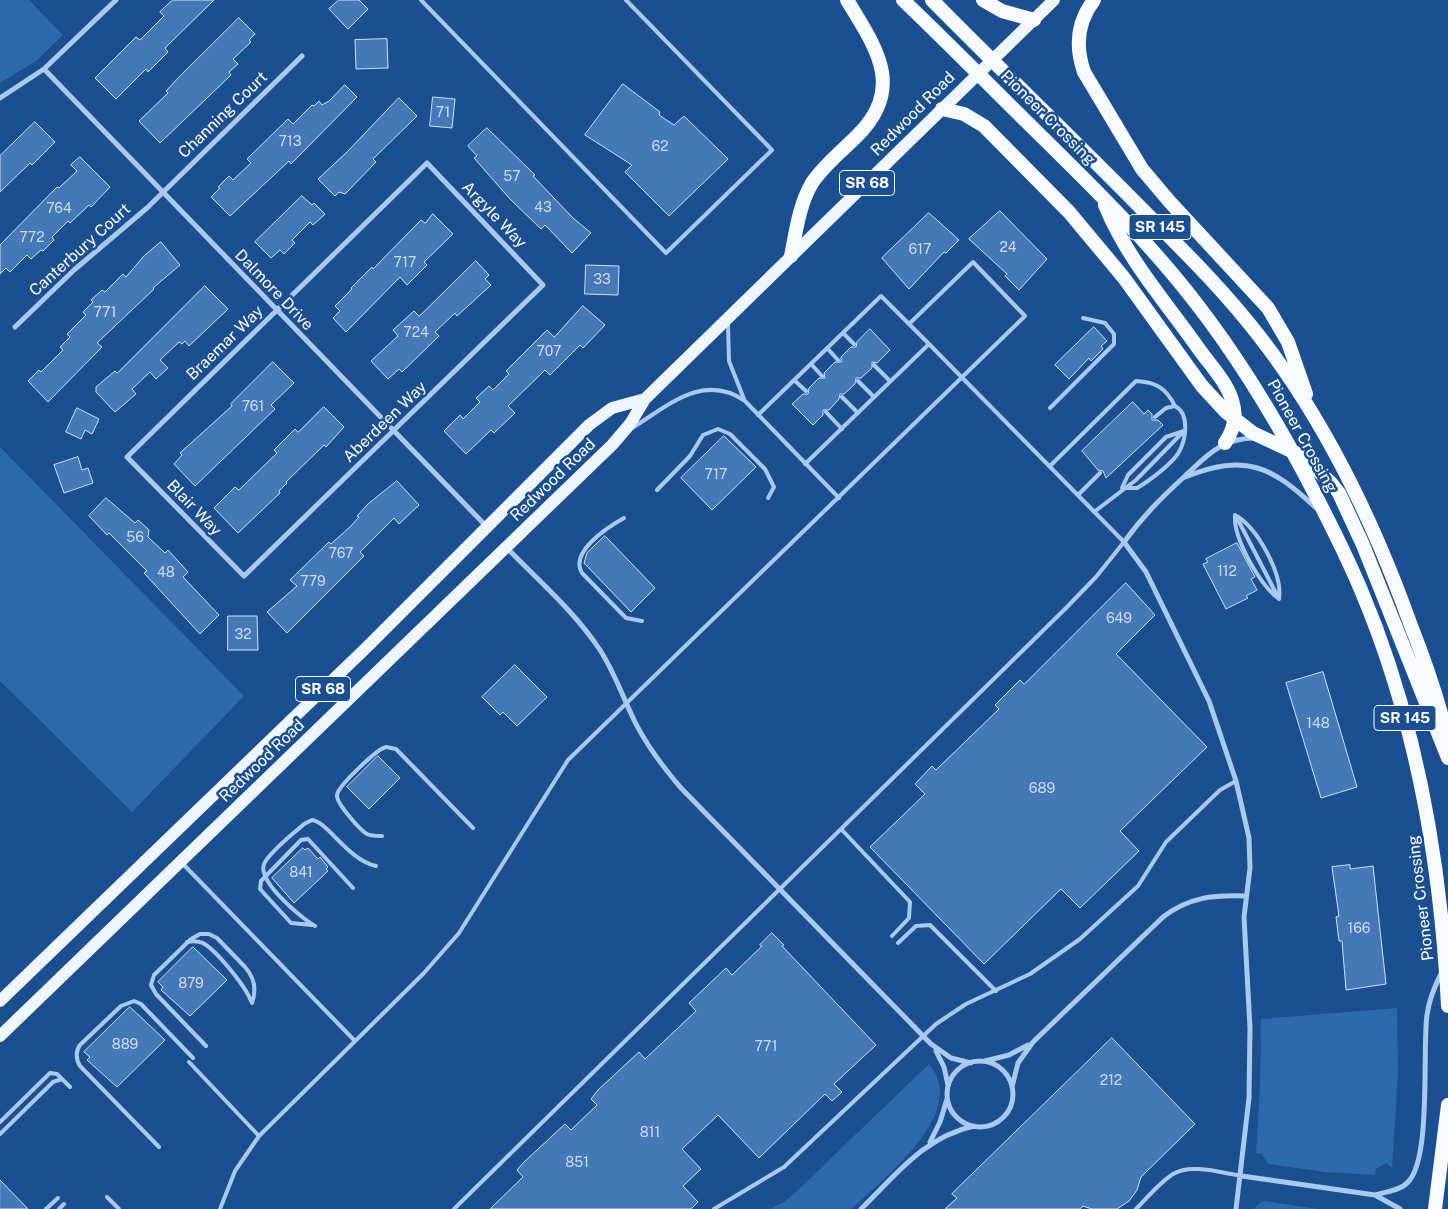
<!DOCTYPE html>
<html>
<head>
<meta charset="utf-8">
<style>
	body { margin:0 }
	canvas { display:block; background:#1b4f8f }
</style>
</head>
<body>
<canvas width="1448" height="1209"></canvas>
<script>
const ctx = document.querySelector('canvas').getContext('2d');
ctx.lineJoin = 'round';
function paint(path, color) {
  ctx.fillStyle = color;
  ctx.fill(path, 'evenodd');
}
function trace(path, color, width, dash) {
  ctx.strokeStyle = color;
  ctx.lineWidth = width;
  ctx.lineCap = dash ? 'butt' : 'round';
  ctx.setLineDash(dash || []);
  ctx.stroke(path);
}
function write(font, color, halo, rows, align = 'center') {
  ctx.font = font + ' "Public Sans",sans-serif';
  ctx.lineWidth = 5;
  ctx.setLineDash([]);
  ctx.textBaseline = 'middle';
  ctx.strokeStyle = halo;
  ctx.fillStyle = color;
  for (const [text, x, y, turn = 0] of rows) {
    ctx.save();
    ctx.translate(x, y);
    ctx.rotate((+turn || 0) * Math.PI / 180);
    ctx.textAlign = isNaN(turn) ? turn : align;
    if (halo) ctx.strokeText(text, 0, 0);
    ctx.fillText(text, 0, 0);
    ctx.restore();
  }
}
const green = new Path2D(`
	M0,0H29L63,35L36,61L0,83Z
	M0,447L244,696L132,812L0,681Z
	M1397,1008L1398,1072L1392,1168L1386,1163L1376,1169L1375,1175L1325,1172L1268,1164L1262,1154L1256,1153L1260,1089L1261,1019Z
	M929,1064C970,1113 884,1177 852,1209H769L783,1203L797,1191Z
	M1264,1201L1318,1209H1254L1258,1204Z`);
const building = new Path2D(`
	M173,0H214L165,48L168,52L148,72L146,69L116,99L95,78L136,37L140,40L164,16L160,12Z
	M339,0H359L368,9L348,29L329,9Z
	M239,18L255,34L249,40L251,42L233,59L238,64L229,72L231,75L160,143L139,121L168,93L166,91L180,76Z
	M387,39L388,68L356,69L355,40Z
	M623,84L660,112L659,115L674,125L684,116L728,159L669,216L625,172L632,165L585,135Z
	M345,85L357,97L291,164L289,161L230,216L211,197L220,188L218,187L229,176L233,180L251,163L247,159L288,119L293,124L312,105L314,106L319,101L322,105L329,101Z
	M433,97L455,99L452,128L430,126Z
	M399,98L417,116L373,159L376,162L345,194L339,192L335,196L318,179L347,152Z
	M35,122L55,142L32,165L30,163L0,192V156Z
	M487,128L535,175L533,176L573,218L591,233L572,253L545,225L541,229L510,199L474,158L477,156L468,146Z
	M80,157L110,187L91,207L89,205L70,223L68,221L52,237L54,240L43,251L41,250L31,259L27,255L10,272L6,268L0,274V245L57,187L59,188L77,171L71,165Z
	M302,196L312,205L314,203L325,214L313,225L310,222L292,240L295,243L284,254L280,250L271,258L255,242Z
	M1000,211L1047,259L1019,290L1005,276L1007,274L969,239Z
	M929,213L959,240L946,253L944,252L909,289L882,258Z
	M433,214L453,234L424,262L427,265L407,285L400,277L346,332L333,318L340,311L335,306L352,289L351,288L372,267L373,269L421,220L425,223Z
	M161,242L180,265L153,288L154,289L97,343L102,347L48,402L28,381L39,370L41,372L63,350L60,347L70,337L67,334L86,315L83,312L93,302L91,300L102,290L105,292L123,274L126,277L144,256Z
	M476,261L489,275L485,279L491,285L457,316L455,313L435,332L439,336L402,372L399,369L388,379L371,361L398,336L393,330L414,311L419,316Z
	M586,265L619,266L618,295L585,294Z
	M205,286L228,309L189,346L185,341L182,344L179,342L160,360L168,368L156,379L150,372L132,389L136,394L115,412L96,392V387L115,371L117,373Z
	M583,306L605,325L583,348L580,345L550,375L545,370L508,406L515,413L494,433L491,430L466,454L444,431L460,415L463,419L480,402L476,398L489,386L493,390L509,374L506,371L547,330L554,337Z
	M1094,327L1107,341L1101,346L1103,349L1091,361L1089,358L1069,379L1055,365Z
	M870,329L890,350L877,363L872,362V368L861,378H856L855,384L844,394H840L839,399L829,410H823V415L813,425L792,404L803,394H808L809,388L819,378H825L824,373L835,362H841V357L851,347H856L857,342Z
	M273,362L294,383L271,405L275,409L195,486L174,464L182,455L180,453L232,406L231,404Z
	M1133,402L1144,414L1148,410L1152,414V420H1158L1163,425L1106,478L1103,471L1098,470L1082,451Z
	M324,407L344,427L326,447L324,445L286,482L287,483L279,491L280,493L238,533L214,508L235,487L239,490L277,453L274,450L295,429L298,432Z
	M77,408L99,419L92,434L85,430L81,439L66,432Z
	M724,436L756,467L712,510L681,478Z
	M78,457L82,470L88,468L93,483L64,493L54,465Z
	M397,481L419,505L399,524L394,518L360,552L364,556L287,633L267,612L297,586L290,580L329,542L331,544L351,526L359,517L357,516L368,504Z
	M106,498L135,523L138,520L149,530L148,537L165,553L168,550L188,572L183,577L219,615L200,634L144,573L147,571L109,533L107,535L89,516Z
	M605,536L655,588L631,612L584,563L587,553Z
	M1237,543L1255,577L1251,579L1257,590L1246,596L1248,598L1226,609L1203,564L1208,562L1206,559Z
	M1126,583L1155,615L1116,654L1207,747L1120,831L1139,851L1080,908L1061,889L984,964L870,847L925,794L915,784L932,766L936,770L999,709L995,705L1020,680L1024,684Z
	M228,616H257L258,650H228Z
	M515,665L547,697L517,726L503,712L500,715L482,697Z
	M1323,672L1357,787L1321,798L1286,683Z
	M378,756L400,778L369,809L347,787Z
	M303,848L305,850L308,848L318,859L320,857L328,867L326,869L328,871L294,903L272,878Z
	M1350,865V869L1373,866L1386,984L1346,990L1342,941H1339L1336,917L1339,916L1332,867Z
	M772,933L784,945L782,946L876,1045L834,1084L842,1092L832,1101L825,1094L759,1158L718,1115L682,1149L701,1169L683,1186L698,1202L691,1209H490L523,1177L517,1170L524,1162L565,1124L571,1130L597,1105L591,1099L598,1090L639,1052L645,1059L696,1011L689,1003L726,968L732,975L762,946L760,945Z
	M193,947L227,980L190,1016L161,990L163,987L158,982Z
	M130,1007L165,1040L117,1087L87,1060L90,1057L84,1052Z
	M1112,1038L1195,1124L1141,1177L1137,1190L1129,1201L1117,1209H1092L1083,1206L1080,1209H945L957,1198L952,1194Z
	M0,1180L28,1209H0Z`);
const service = new Path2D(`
	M421,0L666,253L772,150L626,0
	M728,324L729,361L744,399
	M843,333L854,344
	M827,348L838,360
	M811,364L822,376
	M874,365L890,381
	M794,380L806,391
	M858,381L874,397
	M842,397L858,413
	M1050,408L1114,344V334L1105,323L1083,318
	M826,412L842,429
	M758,415L881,296L929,344L805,464
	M1155,417L1166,408L1175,406C1190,414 1186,439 1179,452C1172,464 1149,481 1137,488H1122L1128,475L1166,437L1184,431
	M632,428C668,406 703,372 745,401L839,498
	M1050,466L1136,381C1156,382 1166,388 1175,406
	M657,490L690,456L703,435L718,429L730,434L765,469L774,487L768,498
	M1078,495L1100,473
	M1094,512L1136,480L1183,432
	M1235,515C1257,527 1283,574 1279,599
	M1235,515C1233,538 1260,585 1279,599
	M1236,516L1278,597
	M624,518C608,527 569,552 582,573L626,618L642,621
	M842,830L910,902L909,918L892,936
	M382,836C378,836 371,836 367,834C360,830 336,803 337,795C338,786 377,749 386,747L396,749L473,828
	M182,863L355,1041
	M312,925L291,923L260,889L261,881L301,840L308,839L353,888
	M315,926C301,918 254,879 265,862C274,848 292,835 304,824L312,820C327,821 348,860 376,866
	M187,942C192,941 198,941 203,943C217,951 246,987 251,1001
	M898,943L916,926L930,925L996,991
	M206,1046L156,994L151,985L154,975L191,939L200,934H209L217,938L245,967C254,977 257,989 252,1003
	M189,1062L259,1136
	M0,1122L50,1073L57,1074L70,1087
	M0,1134L53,1082L62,1079
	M159,1147L80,1066C76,1059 75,1052 80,1045L121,1006L134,1001L141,1004L193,1058
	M107,1197L119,1209
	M46,1209L58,1198
	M59,1209L64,1204
	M220,1209L235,1171L259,1136L423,974L459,933L568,760L1025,316L973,262L909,324
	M454,1209L1066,608L1096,577L1124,542L929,344
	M714,1209L784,1167L936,1024L966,1004L1030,974L1080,939L1138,886L1166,842L1220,790L1236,781
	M1136,1209C1147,1198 1159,1183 1173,1174C1191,1163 1222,1173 1242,1176`);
const minor = new Path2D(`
	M44,69L487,527
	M0,98L44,69L116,0
	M427,163L543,285L244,576L127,457Z
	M15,327L74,270L147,208L302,56
	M1185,477C1246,453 1271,466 1316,508
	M507,548C539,581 575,612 600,650C615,673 623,698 635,722C647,746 663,767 681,788L931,1044L951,1058L971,1063
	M936,1051L944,1067L948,1085
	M985,1061L1009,1055L1028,1045
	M947 1094a33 33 0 1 1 66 0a33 33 0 1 1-66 0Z
	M1012,1087L1018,1063L1033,1042L1163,917C1189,897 1213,895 1245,896
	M930,1142L940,1122L947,1099
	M1242,1176L1375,1195L1400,1209
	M1375,1195C1385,1192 1399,1191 1407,1183C1432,1161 1422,1050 1427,1015C1429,1000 1435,985 1442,972
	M861,1209C896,1175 924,1137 974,1126
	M1236,1209L1249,1098L1250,1028L1244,917L1250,868L1249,838L1236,781L1209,701L1146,572L1124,542C1143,516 1160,499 1184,477C1206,456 1222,438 1255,438`);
const primary = new Path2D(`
	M0,1001L368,646L589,425L612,408L645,399
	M0,1036L612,445L630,424L645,399L1054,0`);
const trunk = new Path2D(`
	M903,0C949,44 993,89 1038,133C1093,187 1149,242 1196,303C1237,356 1272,413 1304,473C1324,511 1344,550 1361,590C1417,722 1441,863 1448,1006
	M932,0C1000,69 1070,136 1138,205C1182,249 1226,292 1263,341C1328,426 1374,523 1410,623C1425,661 1439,701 1448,741
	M983,0L1002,11L1034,20
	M1094,0C1077,22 1075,46 1084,72L1142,169L1169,201L1268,308L1288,342L1306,394
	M942,109L964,114L984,126L1069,212L1124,278L1202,386L1226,412L1253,433L1302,456L1331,483L1339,493L1363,545L1448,758
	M1105,205C1128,261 1167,303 1201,352C1212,367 1229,385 1233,404C1237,418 1233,431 1225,443
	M791,256C796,232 799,205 812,183C824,165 842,151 857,136C905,88 877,49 847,0
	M1435,1209L1448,1105`);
const numberNames = [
	["71",443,113],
	["713",290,142],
	["62",660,147],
	["57",512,177],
	["43",543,208],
	["764",59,209],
	["772",32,238],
	["24",1008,248],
	["617",920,250],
	["717",405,263],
	["33",602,280],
	["771",105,313],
	["724",416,333],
	["707",549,352],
	["761",253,407],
	["717",716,475],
	["56",135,538],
	["767",341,554],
	["112",1227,572],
	["48",166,573],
	["779",313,582],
	["649",1119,619],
	["32",243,635],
	["148",1318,724],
	["689",1042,789],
	["841",301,873],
	["166",1359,929],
	["879",191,984],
	["889",125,1045],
	["771",766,1047],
	["212",1111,1081],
	["811",650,1133],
	["851",577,1163]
];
const shields = [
	[867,183,55],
	[1160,227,62],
	[323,689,55],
	[1405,718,62]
];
const shieldNames = [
	["SR 68",867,183],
	["SR 145",1160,227],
	["SR 68",323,689],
	["SR 145",1405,718]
];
const streetNames = [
	["Redwood Road",913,114,-45],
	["Channing Court",223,115,-44],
	["Pioneer Crossing",1048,118,45],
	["Argyle Way",494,215,46],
	["Canterbury Court",80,250,-42],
	["Dalmore Drive",274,290,46],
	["Braemar Way",225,343,-44],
	["Aberdeen Way",385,422,-44],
	["Pioneer Crossing",1302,436,61],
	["Redwood Road",553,480,-44],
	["Blair Way",194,508,46],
	["Redwood Road",262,761,-44],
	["Pioneer Crossing",1421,898,-97]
];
paint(green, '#2e69ad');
paint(building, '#4478b7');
trace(building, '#cfe3fa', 1);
trace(service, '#a9c9ee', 4);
trace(minor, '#a9c9ee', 5);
trace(primary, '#f0f6ff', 12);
trace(trunk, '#f8faff', 14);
write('14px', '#d0dded', null, numberNames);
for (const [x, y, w] of shields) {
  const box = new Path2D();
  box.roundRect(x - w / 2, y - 12.5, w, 25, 4);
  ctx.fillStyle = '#1b4f8f';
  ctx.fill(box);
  trace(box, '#fff', 1);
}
write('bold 15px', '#fff', null, shieldNames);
write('16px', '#fff', '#1b4f8f', streetNames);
</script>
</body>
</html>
